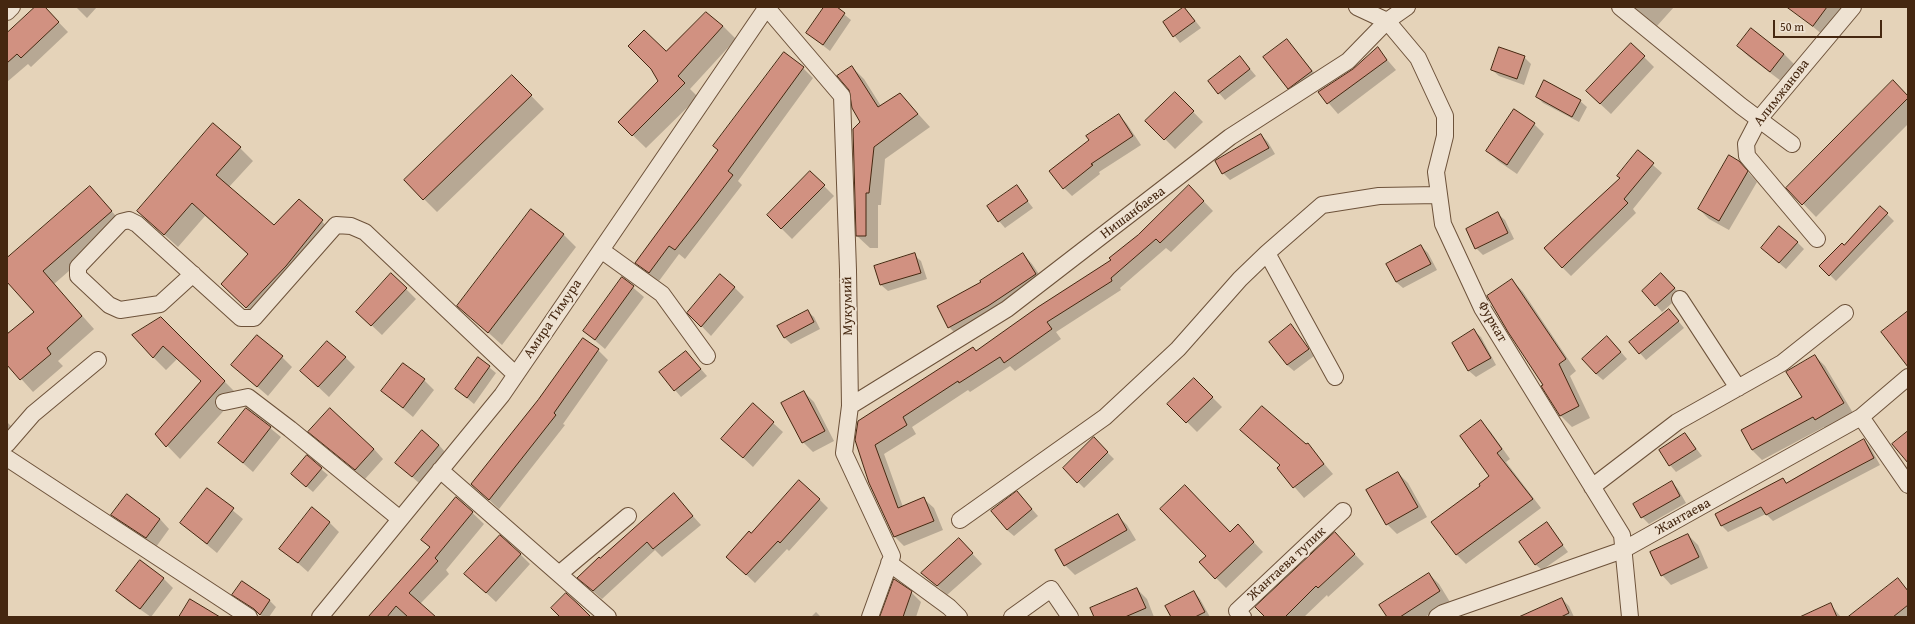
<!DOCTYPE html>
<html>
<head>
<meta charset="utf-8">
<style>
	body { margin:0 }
	#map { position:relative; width:1915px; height:624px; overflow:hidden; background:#e5d3b9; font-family:"Gentium Book Plus",serif }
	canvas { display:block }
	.frame { position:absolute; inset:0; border:8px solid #452710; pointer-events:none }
	.scale { position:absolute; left:1773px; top:20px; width:109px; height:18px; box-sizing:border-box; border:2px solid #452710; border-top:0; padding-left:5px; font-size:12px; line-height:14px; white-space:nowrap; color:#452710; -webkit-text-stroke:3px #eee2d2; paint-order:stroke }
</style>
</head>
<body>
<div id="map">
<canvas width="1915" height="624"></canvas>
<div class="frame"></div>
<div class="scale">50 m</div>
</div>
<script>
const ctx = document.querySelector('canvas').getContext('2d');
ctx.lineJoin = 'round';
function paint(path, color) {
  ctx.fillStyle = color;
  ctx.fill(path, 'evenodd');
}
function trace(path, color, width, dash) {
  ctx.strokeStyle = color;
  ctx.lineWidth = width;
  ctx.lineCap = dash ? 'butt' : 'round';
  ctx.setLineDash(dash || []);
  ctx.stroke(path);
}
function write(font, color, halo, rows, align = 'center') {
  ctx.font = font + ' "Gentium Book Plus",serif';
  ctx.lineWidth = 4;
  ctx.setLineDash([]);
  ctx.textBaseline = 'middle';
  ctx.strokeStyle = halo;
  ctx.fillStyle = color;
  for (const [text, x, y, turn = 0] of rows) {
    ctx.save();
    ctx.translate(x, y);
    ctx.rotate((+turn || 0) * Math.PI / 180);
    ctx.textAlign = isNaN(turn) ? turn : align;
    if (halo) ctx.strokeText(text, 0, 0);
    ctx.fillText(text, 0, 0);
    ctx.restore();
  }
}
const shadow = new Path2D(`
	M36,7H44L68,32L31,67L28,64L7,82V34Z
	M76,7H97L87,18Z
	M825,7H835L851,20L830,51L807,33Z
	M1634,7H1674L1657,26Z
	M1799,7H1845L1823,35L1795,12Z
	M1185,8L1201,28L1180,43L1164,22Z
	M723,26L736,39L690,89L698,97L646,148L619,122L659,82L666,52Z
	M1751,29L1784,54L1794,64L1781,81L1748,56L1738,46Z
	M1287,40L1321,81L1298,98L1288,88Z
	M1631,44L1654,67L1611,114L1597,101Z
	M1377,48L1396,70L1338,114L1319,92L1354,70Z
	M1524,57L1531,64L1524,85L1499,76L1492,70Z
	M1246,64L1256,76L1225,100L1219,93Z
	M852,67L864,79L881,106L900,94L930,127L885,159L881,205H878V248H870L857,236L861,122Z
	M803,68L813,78L738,181L742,185L685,259L679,254L659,281L646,272L636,263L719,151L714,146Z
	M512,76L544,109L437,212L405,180Z
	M1175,93L1203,122L1175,149L1147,121Z
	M1537,97L1580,101L1587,107L1579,122L1543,103Z
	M1908,97V124L1816,217L1788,188Z
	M1119,115L1127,124L1141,145L1099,172L1100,174L1072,196L1064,188L1090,140Z
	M1534,124L1544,134L1517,174L1498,161L1488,151Z
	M1261,135L1268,142L1275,154L1230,180L1223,173Z
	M240,148L253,161L229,187L274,227L299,200L335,234L299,279L260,320L235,297L248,254L205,216L178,247L138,211Z
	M1638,152L1662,173L1633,209L1636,213L1571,276L1562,267Z
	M1739,162L1757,182L1729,230L1709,219L1699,209Z
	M810,172L834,196L792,239L768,215Z
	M1189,186L1213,211L1171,252L1166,248L1120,288L1121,290L1056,332L1061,339L1015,371L1010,366L970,392L968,390L912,427L916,434L884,454L903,507L924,499L934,508L943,530L904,546L895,537L856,440L976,352L1113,261Z
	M90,187L123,224L54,284L94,329L58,361L63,366L33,392L7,363V336L35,312L7,280V260Z
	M1017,187L1033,208L1005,228L999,221Z
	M1880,207L1894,221L1836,281L1821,266L1844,246Z
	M1498,214L1505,220L1514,239L1483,255L1476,248Z
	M563,234L576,247L502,345L459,306Z
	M1797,242L1804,249L1786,269L1762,248Z
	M1421,246L1428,253L1437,270L1403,288L1396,282Z
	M1023,254L1032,264L1046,284L959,337L949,327Z
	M914,255L921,261L927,279L888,291L881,285L876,267Z
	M623,279L644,297L605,349L584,331Z
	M1512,280L1523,292L1576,371L1570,376L1590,418L1572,427L1560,415L1545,385Z
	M1668,281L1681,295L1662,312L1656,305Z
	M734,287L744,297L711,336L689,313Z
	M406,289L416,299L382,335L367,321Z
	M807,311L814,317L820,329L791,344L785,338Z
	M1675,317L1684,328L1646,360L1631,343Z
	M161,318L238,395L180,459L156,434L202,381L177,359L166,370L153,357Z
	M1291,326L1314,356L1294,371L1287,365Z
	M1474,331L1481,337L1496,365L1476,377L1469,371L1453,343Z
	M583,339L598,350L608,360L563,424L565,425L499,509L472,484L539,401Z
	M1614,344L1627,359L1603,380L1596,374Z
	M686,352L707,376L681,397L675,390Z
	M1815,356L1825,366L1853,413L1826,429L1824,427L1762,460L1752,450L1803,398Z
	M282,357L292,367L268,396L232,365Z
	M345,357L355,367L329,397L301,371Z
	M478,358L496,373L474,404L456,389Z
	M1194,379L1222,407L1197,432L1169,404Z
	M424,380L434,390L413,417L382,391Z
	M804,392L814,402L834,441L813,452L803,442Z
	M247,409L281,437L253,472L220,443Z
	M7,422L17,432L7,445Z
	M1480,422L1490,431L1510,459L1506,462L1541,508L1466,564L1457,555L1433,522L1482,486L1491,476Z
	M773,423L783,432L753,467L723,439Z
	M310,432L374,449L383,459L365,479Z
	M1685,434L1702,456L1676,472L1670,465L1660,450Z
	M1094,439L1114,459L1084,488L1064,468Z
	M1252,440L1308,445L1333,474L1304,498L1278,468L1281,466Z
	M1864,440L1870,447L1880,465L1773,521L1766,514L1728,532L1722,526L1717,515L1783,479L1787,484Z
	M439,445L445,452L419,483L403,469Z
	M307,457L328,475L313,492L299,480Z
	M1398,473L1408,483L1427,517L1397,534L1387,524Z
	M1672,482L1678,489L1686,503L1649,524L1642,517Z
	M207,489L243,519L217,553L181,523Z
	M1017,492L1038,516L1014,536L1007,530Z
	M674,495L701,525L662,557L655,550L602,599L587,586L600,559Z
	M457,498L484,524L446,570L449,574L420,604L434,617H369L430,548L422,540Z
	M819,499L828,508L789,551L787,549L755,583L736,565Z
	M112,515L160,519L169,529L156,547L122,525Z
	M1117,515L1127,525L1136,540L1075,575L1065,565Z
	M329,522L339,532L308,572L281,548Z
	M1547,524L1568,552L1542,570L1535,564Z
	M1230,533L1248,536L1263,552L1226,588L1200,562Z
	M1688,535L1698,545L1708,568L1671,585L1662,575Z
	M1345,544L1364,564L1328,597L1327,595L1304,617H1266Z
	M969,550L982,564L947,595L923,573Z
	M520,554L530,564L496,602L466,574Z
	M1429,574L1439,584L1450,602L1425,617H1388Z
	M163,578L173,588L151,617L128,601L118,591Z
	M1898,580L1908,590V617H1850Z
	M1137,589L1147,599L1154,617H1095Z
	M911,592L921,602L916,617H881Z
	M1194,592L1200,599L1210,617H1172Z
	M234,595L269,600L276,607L269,617H263Z
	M1562,599L1569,606L1574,617H1521Z
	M1830,604L1841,617H1807Z
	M816,612L821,617H811Z`);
const building = new Path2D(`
	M35,7H45L59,22L21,58L17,54L7,63V33Z
	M824,7H837L845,13L823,45L806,33Z
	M1184,7L1195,21L1173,37L1163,22Z
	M1787,7H1827L1813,26Z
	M706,12L723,26L678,76L685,83L632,136L618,122L658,81L651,69L628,46L644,30L666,51Z
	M1751,28L1784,54L1770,72L1737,46Z
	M1287,39L1312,71L1288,89L1263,57Z
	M1631,43L1645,56L1600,104L1586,91Z
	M1378,47L1387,60L1327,104L1318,92L1353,69Z
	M1499,47L1525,56L1517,79L1491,70Z
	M784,52L804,67L728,171L733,175L698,221L675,250L669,246L649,273L635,263L718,150L713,146Z
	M1240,56L1250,69L1218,94L1208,81Z
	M852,66L878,107L900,93L918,114L874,147L869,193H866V236H856L853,129L860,122L852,108L849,90L837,76Z
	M512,75L532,95L423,200L404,180Z
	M1544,80L1581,100L1572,117L1536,97Z
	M1893,80L1908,96V98L1802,205L1786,188Z
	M1175,92L1194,111L1164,140L1145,121Z
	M1514,109L1535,123L1507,165L1486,151Z
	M1119,114L1133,136L1091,164L1093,165L1063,189L1049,171L1089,140L1086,136Z
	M213,123L241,147L216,175L274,225L299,199L323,220L286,266L246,308L221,284L248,254L192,203L164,235L137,211Z
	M1261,134L1269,148L1222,174L1215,161Z
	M1638,150L1654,163L1624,199L1628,203L1562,268L1544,248L1620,178L1617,176Z
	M1729,155L1739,161L1748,171L1719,221L1698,209Z
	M810,171L825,185L781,229L767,215Z
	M1017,185L1028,201L998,222L987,206Z
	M1189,185L1204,201L1160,243L1156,239L1111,278L1112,281L1047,322L1052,329L1004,363L1000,357L959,383L958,381L903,417L907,425L875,445L898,508L924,497L934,521L894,537L869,483L855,440L858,421L973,347L976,351L1038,307L1111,260L1109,258L1138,235Z
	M90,186L112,211L43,271L82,316L47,348L51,354L20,380L7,365V334L34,312L7,282V258Z
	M1880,206L1888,213L1829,276L1819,266L1842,243L1844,245Z
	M531,209L564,234L488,333L457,306Z
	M1498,212L1508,233L1475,249L1466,229Z
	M1779,226L1798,242L1779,263L1761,248Z
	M1421,245L1431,264L1396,282L1386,264Z
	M915,253L921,273L880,285L874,266Z
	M1023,253L1036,274L988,306L948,328L937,306L981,282L980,281Z
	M391,273L407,288L371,326L356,312Z
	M1661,273L1675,288L1655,306L1642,291Z
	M720,274L735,287L701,327L687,313Z
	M622,277L634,286L595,340L583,331Z
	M1512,279L1566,359L1559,364L1579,406L1560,416L1541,386L1543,385L1508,332L1487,296Z
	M1669,309L1679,321L1639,354L1629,342Z
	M808,310L814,322L784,338L777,326Z
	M1908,311V367L1881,332Z
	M161,317L225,381L166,447L155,434L201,381L163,346L153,358L132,335Z
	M1291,324L1309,349L1287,365L1269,342Z
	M1474,329L1491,358L1468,371L1452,343Z
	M257,335L283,356L257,387L231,365Z
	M1607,336L1621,352L1596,374L1582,359Z
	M583,338L599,349L554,413L556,415L489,500L471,484L538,400Z
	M327,341L346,357L318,387L300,371Z
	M686,351L701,369L674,391L659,372Z
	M1815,355L1844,403L1815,420L1813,417L1752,450L1741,430L1802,397L1786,372Z
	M478,357L490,366L467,398L455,389Z
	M403,363L425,379L403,408L381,391Z
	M1194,378L1213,397L1186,423L1167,404Z
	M804,391L825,431L802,443L781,403Z
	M753,403L774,422L743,458L721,439Z
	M1262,406L1306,444L1308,443L1324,464L1293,488L1277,468L1280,465L1240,430Z
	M246,408L271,427L243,463L218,443Z
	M330,408L374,449L355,470L308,432Z
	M1481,420L1502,449L1497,453L1533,499L1456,555L1431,522L1480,486L1479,484L1489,476L1460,436Z
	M422,430L439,445L412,477L395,463Z
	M1908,431V463L1892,444Z
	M1685,433L1696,449L1669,466L1659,450Z
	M1094,437L1108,452L1077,483L1063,468Z
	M1864,439L1874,458L1766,515L1761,507L1721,526L1715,514L1783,478L1786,483Z
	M307,455L322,468L306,487L291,474Z
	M1398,472L1418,507L1386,525L1366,490Z
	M799,480L820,499L780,543L778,541L746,575L726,557L749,531L751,533Z
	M1672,481L1680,496L1641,518L1633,504Z
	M1185,485L1230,532L1238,524L1254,542L1215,579L1199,562L1206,556L1160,509Z
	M207,488L234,508L207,544L180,523Z
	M1017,491L1032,509L1007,530L991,511Z
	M674,493L693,516L653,549L647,542L593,591L577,578L599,557L600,558Z
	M127,494L160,519L146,538L111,515Z
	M456,497L473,512L435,558L438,561L409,593L436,617H408L396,606L387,617H368L430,547L421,540Z
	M312,507L330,522L298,563L279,549Z
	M1118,514L1127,530L1064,566L1055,550Z
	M1547,522L1563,545L1535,565L1519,542Z
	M1335,532L1355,554L1318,588L1316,586L1285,617H1265L1255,607Z
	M1688,534L1699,557L1661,576L1650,552Z
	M500,535L521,554L486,593L464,574Z
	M959,538L973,553L937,586L921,573Z
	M140,560L164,578L140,609L116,591Z
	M1429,573L1440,591L1400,617H1387L1379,605Z
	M1898,578L1908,591V605L1893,617H1848Z
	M894,579L912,591L903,617H880Z
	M242,581L270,600L260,615L254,609L232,595Z
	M1137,588L1146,608L1125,617H1094L1090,608Z
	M1194,591L1205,612L1195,617H1171L1165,606Z
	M566,593L579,605L591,617H560L551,608Z
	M1562,598L1569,613L1561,617H1519Z
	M190,599L220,617H179Z
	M1831,603L1837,617H1800Z`);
const street = new Path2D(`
	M1357,7L1387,21L1418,58L1445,116V136L1436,172L1443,224L1482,308L1622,535L1630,617
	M1620,7L1741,106L1792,144
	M767,8L842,96L848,270L850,406L844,453L892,556L870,617
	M7,12L12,7
	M1817,239L1747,156L1746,144L1759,119L1853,7
	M601,250L662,294L707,356
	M193,274L160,304L120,310L109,305L78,276V267L121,222L129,220L137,224L241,318H254L336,225L351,226L365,232L515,374
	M1680,299L1738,388
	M1335,377L1267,253L1322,205L1379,196L1439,195
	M224,402L248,397L290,429L400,519
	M850,406L1007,309L1230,137L1348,61L1387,21L1407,7
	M1861,417L1908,485
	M7,444L33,414L98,360
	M7,458L249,617
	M440,470L608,617
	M1592,487L1677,422L1782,363L1845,313
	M960,520L1105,417L1178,349L1240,279L1267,253
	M889,563L949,607L959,617
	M559,574L628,516
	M320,617L502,395L767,7
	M1012,617L1051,589L1070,617
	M1243,617L1237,611L1343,511
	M1437,617L1443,613L1623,550L1861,417L1908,377`);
const streetNames = [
	["Алимжанова",1782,93,-52],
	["Нишанбаева",1133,213,-37],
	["Мукумий",848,306,-91],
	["Амира Тимура",553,319,-56],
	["Фуркат",1492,322,60],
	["Жантаева",1683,517,-29],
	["Жантаева тупик",1287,564,-43]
];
paint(shadow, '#0003');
paint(building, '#d19181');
trace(building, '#452710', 1);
trace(street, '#6d523a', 18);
trace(street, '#eee2d2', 16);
write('14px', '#452710', '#eee2d2', streetNames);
</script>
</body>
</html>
